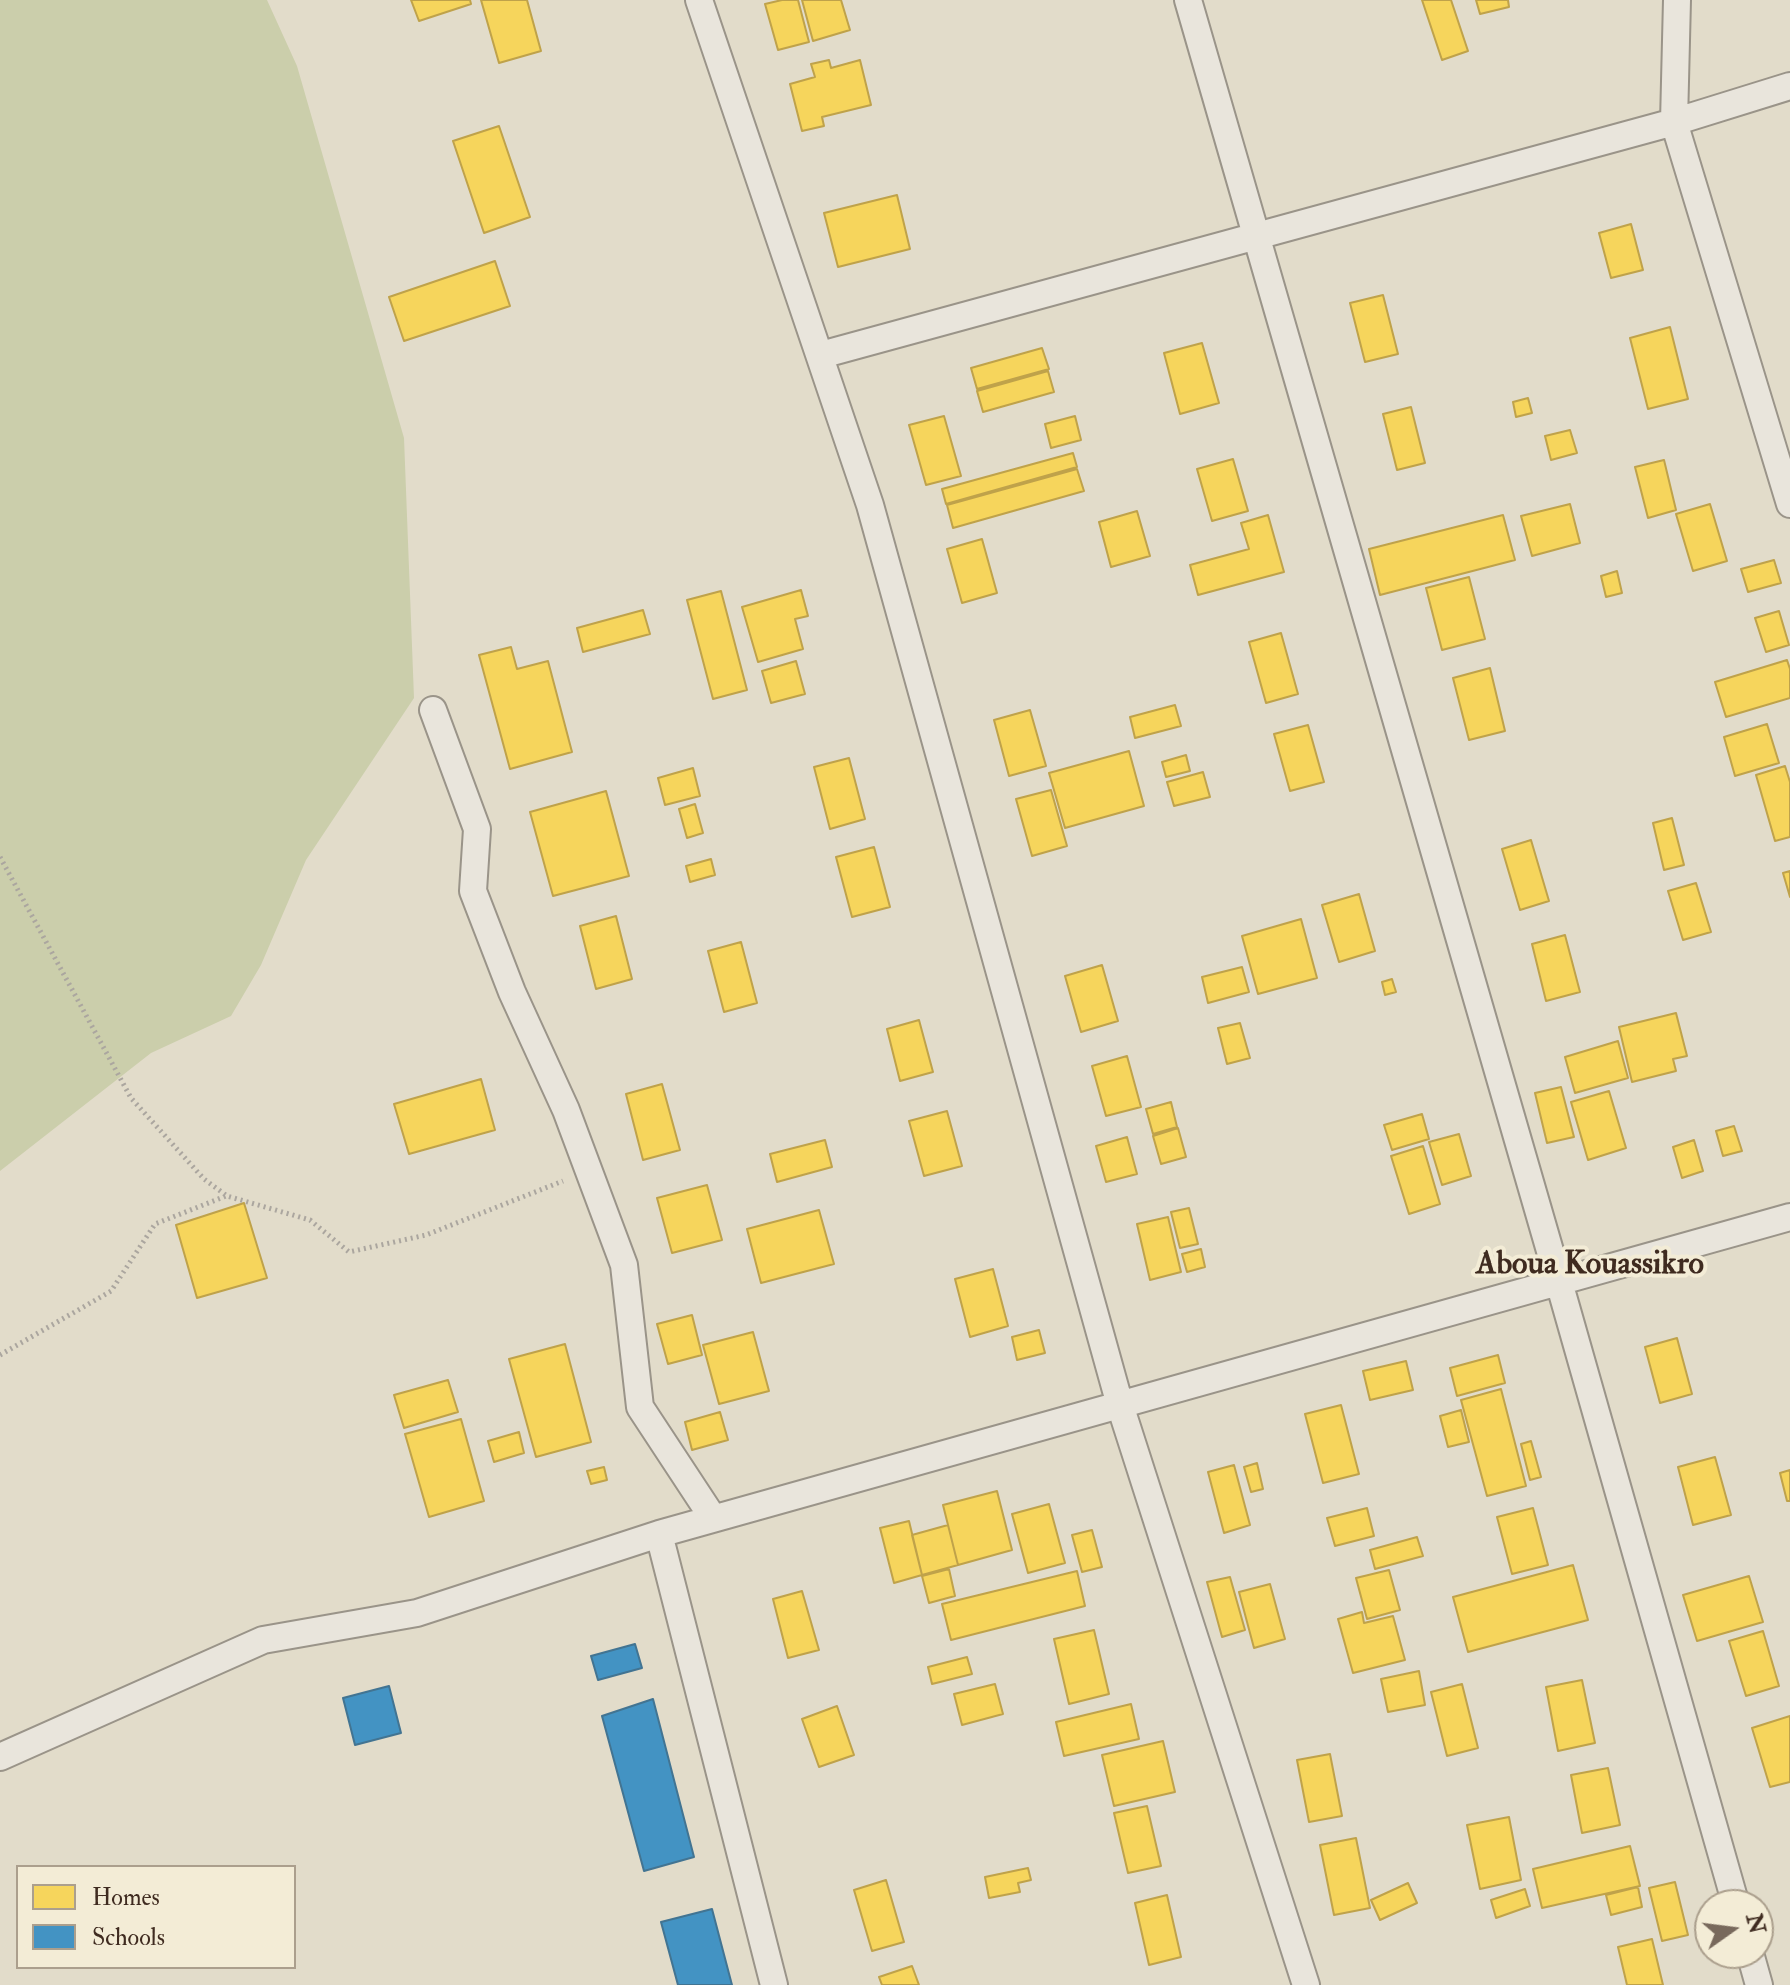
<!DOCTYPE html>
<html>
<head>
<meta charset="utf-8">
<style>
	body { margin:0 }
	#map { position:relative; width:1790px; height:1985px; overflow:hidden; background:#e2dcca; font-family:"IM FELL Double Pica",serif }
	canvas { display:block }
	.legend { position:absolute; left:16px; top:1865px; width:280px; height:104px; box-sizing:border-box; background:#f3ecd6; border:2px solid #ab9f8d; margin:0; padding:10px 14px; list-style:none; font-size:24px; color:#3f2b20 }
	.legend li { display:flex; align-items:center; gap:16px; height:40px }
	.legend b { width:40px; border:2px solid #ab9f8d }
	.north { position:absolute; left:1694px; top:1889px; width:80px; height:80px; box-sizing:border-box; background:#f3ecd6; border:2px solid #ab9f8d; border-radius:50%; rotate:76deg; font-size:22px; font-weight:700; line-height:32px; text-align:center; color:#3f2b20 }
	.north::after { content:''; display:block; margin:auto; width:28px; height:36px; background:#78695c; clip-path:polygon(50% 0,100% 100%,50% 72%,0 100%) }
</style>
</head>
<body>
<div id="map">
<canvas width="1790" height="1985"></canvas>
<ul class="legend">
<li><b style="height:22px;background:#f6d55c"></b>Homes</li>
<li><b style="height:22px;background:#4393c3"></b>Schools</li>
</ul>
<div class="north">N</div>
</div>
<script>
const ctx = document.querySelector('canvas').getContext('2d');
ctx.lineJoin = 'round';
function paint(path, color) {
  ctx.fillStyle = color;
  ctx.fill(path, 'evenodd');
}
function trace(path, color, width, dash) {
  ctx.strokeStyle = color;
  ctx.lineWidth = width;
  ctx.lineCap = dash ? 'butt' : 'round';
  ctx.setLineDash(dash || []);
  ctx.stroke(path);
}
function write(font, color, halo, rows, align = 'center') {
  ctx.font = font + ' "IM FELL Double Pica",serif';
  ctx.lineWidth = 8;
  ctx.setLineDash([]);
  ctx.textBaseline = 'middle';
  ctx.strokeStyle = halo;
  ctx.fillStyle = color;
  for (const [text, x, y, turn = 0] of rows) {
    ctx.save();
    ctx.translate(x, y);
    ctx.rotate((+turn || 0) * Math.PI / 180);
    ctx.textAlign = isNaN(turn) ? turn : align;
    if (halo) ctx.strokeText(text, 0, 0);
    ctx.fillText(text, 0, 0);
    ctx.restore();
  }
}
const green = new Path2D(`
	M0,0H267L297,66L404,438L414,698L306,860L261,965L231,1016L151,1053L0,1171Z`);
const homes = new Path2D(`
	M411,0H470L471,4L419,21Z
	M481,0H527L541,51L499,63Z
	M782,0H798L809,42L778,50L765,4Z
	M802,0H841L850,30L813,41Z
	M1422,0H1451L1468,51L1442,60Z
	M1476,0H1508L1509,7L1480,14Z
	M829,60L831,68L860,60L871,105L822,117L824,126L802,131L790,84L815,77L811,64Z
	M499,126L530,217L484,233L453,141Z
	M897,195L910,249L838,267L824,213Z
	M1631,224L1643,270L1611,278L1599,233Z
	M495,261L510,306L404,341L389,297Z
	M1383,295L1398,354L1365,362L1350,303Z
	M1670,327L1688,399L1648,409L1630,338Z
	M1202,343L1219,403L1180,414L1164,353Z
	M1042,348L1049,369L977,389L971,368Z
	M1048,371L1054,392L983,412L977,391Z
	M1528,398L1532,413L1516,417L1513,402Z
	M1411,407L1425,463L1397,470L1383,414Z
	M944,416L961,476L926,485L909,425Z
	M1075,416L1081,440L1051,448L1045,424Z
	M1570,430L1577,453L1551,460L1545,436Z
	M1073,453L1077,467L946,504L942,489Z
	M1233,459L1248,511L1212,521L1197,469Z
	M1664,460L1676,510L1648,518L1635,467Z
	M1077,469L1084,491L953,528L947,505Z
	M1570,504L1580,543L1532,556L1521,516Z
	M1710,504L1727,561L1693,571L1676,514Z
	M1137,511L1150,556L1111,567L1099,522Z
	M1268,515L1284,572L1198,595L1190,565L1249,549L1241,523Z
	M1503,515L1515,560L1380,595L1369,549Z
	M982,539L997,593L962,603L947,549Z
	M1774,560L1781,583L1748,592L1741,569Z
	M1617,571L1622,593L1606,597L1601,576Z
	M1469,577L1485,639L1442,650L1426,588Z
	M801,590L808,616L795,619L803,649L758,662L742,607Z
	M721,591L747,690L713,699L687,600Z
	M643,610L650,634L583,652L577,628Z
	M1779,611L1789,645L1766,652L1755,618Z
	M1281,633L1298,694L1266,703L1249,642Z
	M511,647L517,669L548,661L572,752L510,769L479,655Z
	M1787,660L1790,669V698L1726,717L1715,682Z
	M796,661L805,694L771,703L762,671Z
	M1490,668L1505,731L1469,740L1453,678Z
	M1175,705L1181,726L1135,738L1130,717Z
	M1030,710L1046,766L1009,776L994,720Z
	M1767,724L1779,763L1735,776L1724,737Z
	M1308,725L1324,782L1290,791L1274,734Z
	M1129,751L1144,806L1065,828L1049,773Z
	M1186,755L1190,771L1166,777L1162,762Z
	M849,758L865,819L830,829L814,767Z
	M1785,766L1790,782V837L1775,841L1756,775Z
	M693,768L700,796L665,805L658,778Z
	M1203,772L1210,797L1174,806L1167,782Z
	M1051,790L1067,846L1032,856L1016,799Z
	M606,791L629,876L553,896L530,812Z
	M695,804L703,833L687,838L679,809Z
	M1672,818L1684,865L1664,870L1653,823Z
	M1531,840L1549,901L1520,910L1502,849Z
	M874,847L890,907L852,917L836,857Z
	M711,859L715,875L690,882L686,866Z
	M1790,871V897L1783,873Z
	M1696,883L1711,932L1683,940L1668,891Z
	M1359,894L1375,951L1339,962L1322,905Z
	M616,916L632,979L596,989L580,926Z
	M1301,919L1317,978L1258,994L1242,936Z
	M1565,935L1580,992L1546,1001L1532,944Z
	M741,942L757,1003L724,1012L708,951Z
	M1102,965L1118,1021L1081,1032L1065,976Z
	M1242,967L1249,992L1208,1003L1202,977Z
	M1392,979L1396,992L1385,995L1382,982Z
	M1676,1013L1687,1056L1673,1059L1676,1071L1632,1082L1619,1027Z
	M919,1020L933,1072L900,1081L887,1029Z
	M1240,1023L1250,1058L1227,1064L1218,1028Z
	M1618,1041L1628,1078L1575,1093L1565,1057Z
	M1127,1056L1141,1107L1106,1116L1092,1066Z
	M481,1079L495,1130L409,1154L394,1104Z
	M662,1084L680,1150L643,1160L626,1094Z
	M1561,1087L1574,1137L1547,1143L1535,1093Z
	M1609,1091L1626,1148L1588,1160L1571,1102Z
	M1171,1102L1177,1127L1153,1134L1146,1109Z
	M947,1111L962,1166L924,1176L909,1121Z
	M1422,1114L1429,1139L1392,1150L1384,1125Z
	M1734,1126L1742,1151L1723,1156L1716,1131Z
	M1178,1128L1186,1157L1161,1164L1153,1136Z
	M1459,1134L1471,1176L1442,1185L1429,1142Z
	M1127,1137L1137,1174L1106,1182L1096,1146Z
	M825,1140L832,1167L777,1182L770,1154Z
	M1694,1140L1703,1171L1682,1178L1673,1147Z
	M1423,1146L1440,1204L1409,1214L1391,1156Z
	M707,1185L722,1240L672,1253L657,1198Z
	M244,1203L267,1278L197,1298L176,1225Z
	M1189,1208L1198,1244L1180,1248L1171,1212Z
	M819,1210L834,1264L761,1283L747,1229Z
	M1168,1217L1181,1272L1150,1280L1137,1224Z
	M1201,1249L1205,1267L1187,1272L1182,1254Z
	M993,1269L1008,1326L970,1337L955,1279Z
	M692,1315L702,1355L668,1364L657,1324Z
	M1039,1330L1045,1353L1017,1360L1012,1337Z
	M753,1332L769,1391L719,1404L703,1345Z
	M1677,1338L1692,1394L1660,1403L1645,1347Z
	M565,1344L591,1442L536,1457L509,1359Z
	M1498,1355L1505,1383L1457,1396L1450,1368Z
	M1406,1361L1413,1390L1370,1400L1363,1371Z
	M448,1380L458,1412L404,1428L394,1395Z
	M1501,1389L1526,1486L1487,1496L1461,1400Z
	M1341,1405L1359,1474L1323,1483L1305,1414Z
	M1461,1410L1469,1442L1448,1447L1440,1416Z
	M720,1412L728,1440L692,1450L685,1422Z
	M461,1419L484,1501L429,1517L405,1434Z
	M519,1432L524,1453L494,1462L488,1441Z
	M1531,1441L1541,1477L1530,1480L1521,1444Z
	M1715,1457L1731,1515L1693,1525L1678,1467Z
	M1257,1463L1263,1489L1251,1492L1244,1467Z
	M1234,1465L1250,1525L1224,1533L1208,1472Z
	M604,1467L607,1480L591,1484L587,1471Z
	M1790,1470V1501H1787L1780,1473Z
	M997,1491L1012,1550L958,1565L943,1505Z
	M1049,1504L1065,1563L1028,1573L1012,1514Z
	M1367,1508L1374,1536L1335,1546L1327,1518Z
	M1533,1508L1548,1565L1512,1574L1497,1517Z
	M909,1521L922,1575L894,1583L880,1528Z
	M948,1525L958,1565L922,1575L912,1535Z
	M1092,1530L1102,1567L1082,1572L1072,1535Z
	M1417,1537L1423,1556L1375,1569L1370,1550Z
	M1573,1565L1588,1620L1468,1652L1453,1597Z
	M949,1569L955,1596L929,1603L922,1576Z
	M1389,1570L1400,1610L1367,1619L1356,1578Z
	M1077,1571L1085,1606L951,1640L942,1604Z
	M1749,1576L1763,1622L1697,1641L1683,1595Z
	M1230,1577L1245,1630L1222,1637L1207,1582Z
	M1270,1584L1285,1639L1254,1648L1239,1592Z
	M802,1591L819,1650L788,1658L773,1599Z
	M1362,1612L1364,1623L1393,1616L1405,1660L1353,1673L1338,1619Z
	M1094,1630L1109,1694L1069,1704L1054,1639Z
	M1763,1631L1779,1686L1746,1696L1729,1641Z
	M967,1657L972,1674L932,1684L928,1667Z
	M1419,1671L1425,1705L1388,1712L1381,1679Z
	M1582,1680L1595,1743L1558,1751L1546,1687Z
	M995,1684L1003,1714L962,1725L954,1694Z
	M1462,1684L1478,1748L1447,1756L1431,1692Z
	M1131,1704L1139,1739L1064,1756L1056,1722Z
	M837,1706L854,1755L819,1767L802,1719Z
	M1790,1716V1782L1770,1787L1752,1728Z
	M1163,1741L1175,1792L1114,1806L1102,1755Z
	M1330,1754L1342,1816L1309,1822L1297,1760Z
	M1608,1768L1620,1825L1582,1833L1571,1775Z
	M1147,1806L1161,1866L1128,1873L1114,1813Z
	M1509,1817L1521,1880L1480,1889L1467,1825Z
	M1356,1838L1370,1908L1334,1915L1320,1845Z
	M1630,1846L1640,1886L1542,1908L1533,1869Z
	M1028,1868L1031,1880L1018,1883L1020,1892L989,1898L985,1877Z
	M886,1880L904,1942L872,1951L854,1890Z
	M1675,1882L1688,1935L1662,1941L1649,1888Z
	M1408,1883L1417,1903L1380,1920L1371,1900Z
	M1638,1887L1642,1907L1611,1915L1606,1895Z
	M1525,1889L1530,1906L1496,1918L1491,1900Z
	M1167,1895L1181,1957L1149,1965L1135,1903Z
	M1652,1939L1663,1985H1627L1618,1947Z
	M912,1966L919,1985H882L879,1977Z`);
const schools = new Path2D(`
	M635,1644L642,1668L598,1680L591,1656Z
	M389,1686L401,1733L355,1745L343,1698Z
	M653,1699L694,1857L644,1871L602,1716Z
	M712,1909L732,1985H678L661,1922Z`);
const path = new Path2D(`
	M0,857L131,1098L204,1179L227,1196L310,1220L349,1252L426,1235L563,1181
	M0,1355L111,1291L155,1224L226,1196`);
const street = new Path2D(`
	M699,0L870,505L1120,1405L1306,1985
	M1188,0L1559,1282L1736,1905
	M1677,0L1674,122L1790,504
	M821,355L1674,122L1790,86
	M433,710L477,829L473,891L512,992L566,1110L624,1265L640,1407L713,1518
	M659,1534L774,1985
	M0,1757L263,1640L417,1613L659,1534L1790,1217
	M1750,1953L1759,1985`);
const quarterNames = [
	["Aboua Kouassikro",1590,1266]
];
paint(green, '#cbceab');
paint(homes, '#f6d55c');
trace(homes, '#bfa24a', 2);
paint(schools, '#4393c3');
trace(schools, '#427492', 2);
trace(street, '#9a9489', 30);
trace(path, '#aba69f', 5, [2, 4]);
trace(street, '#e9e5dc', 26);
write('bold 32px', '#3f2b20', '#f3ecd6', quarterNames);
</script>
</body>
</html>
